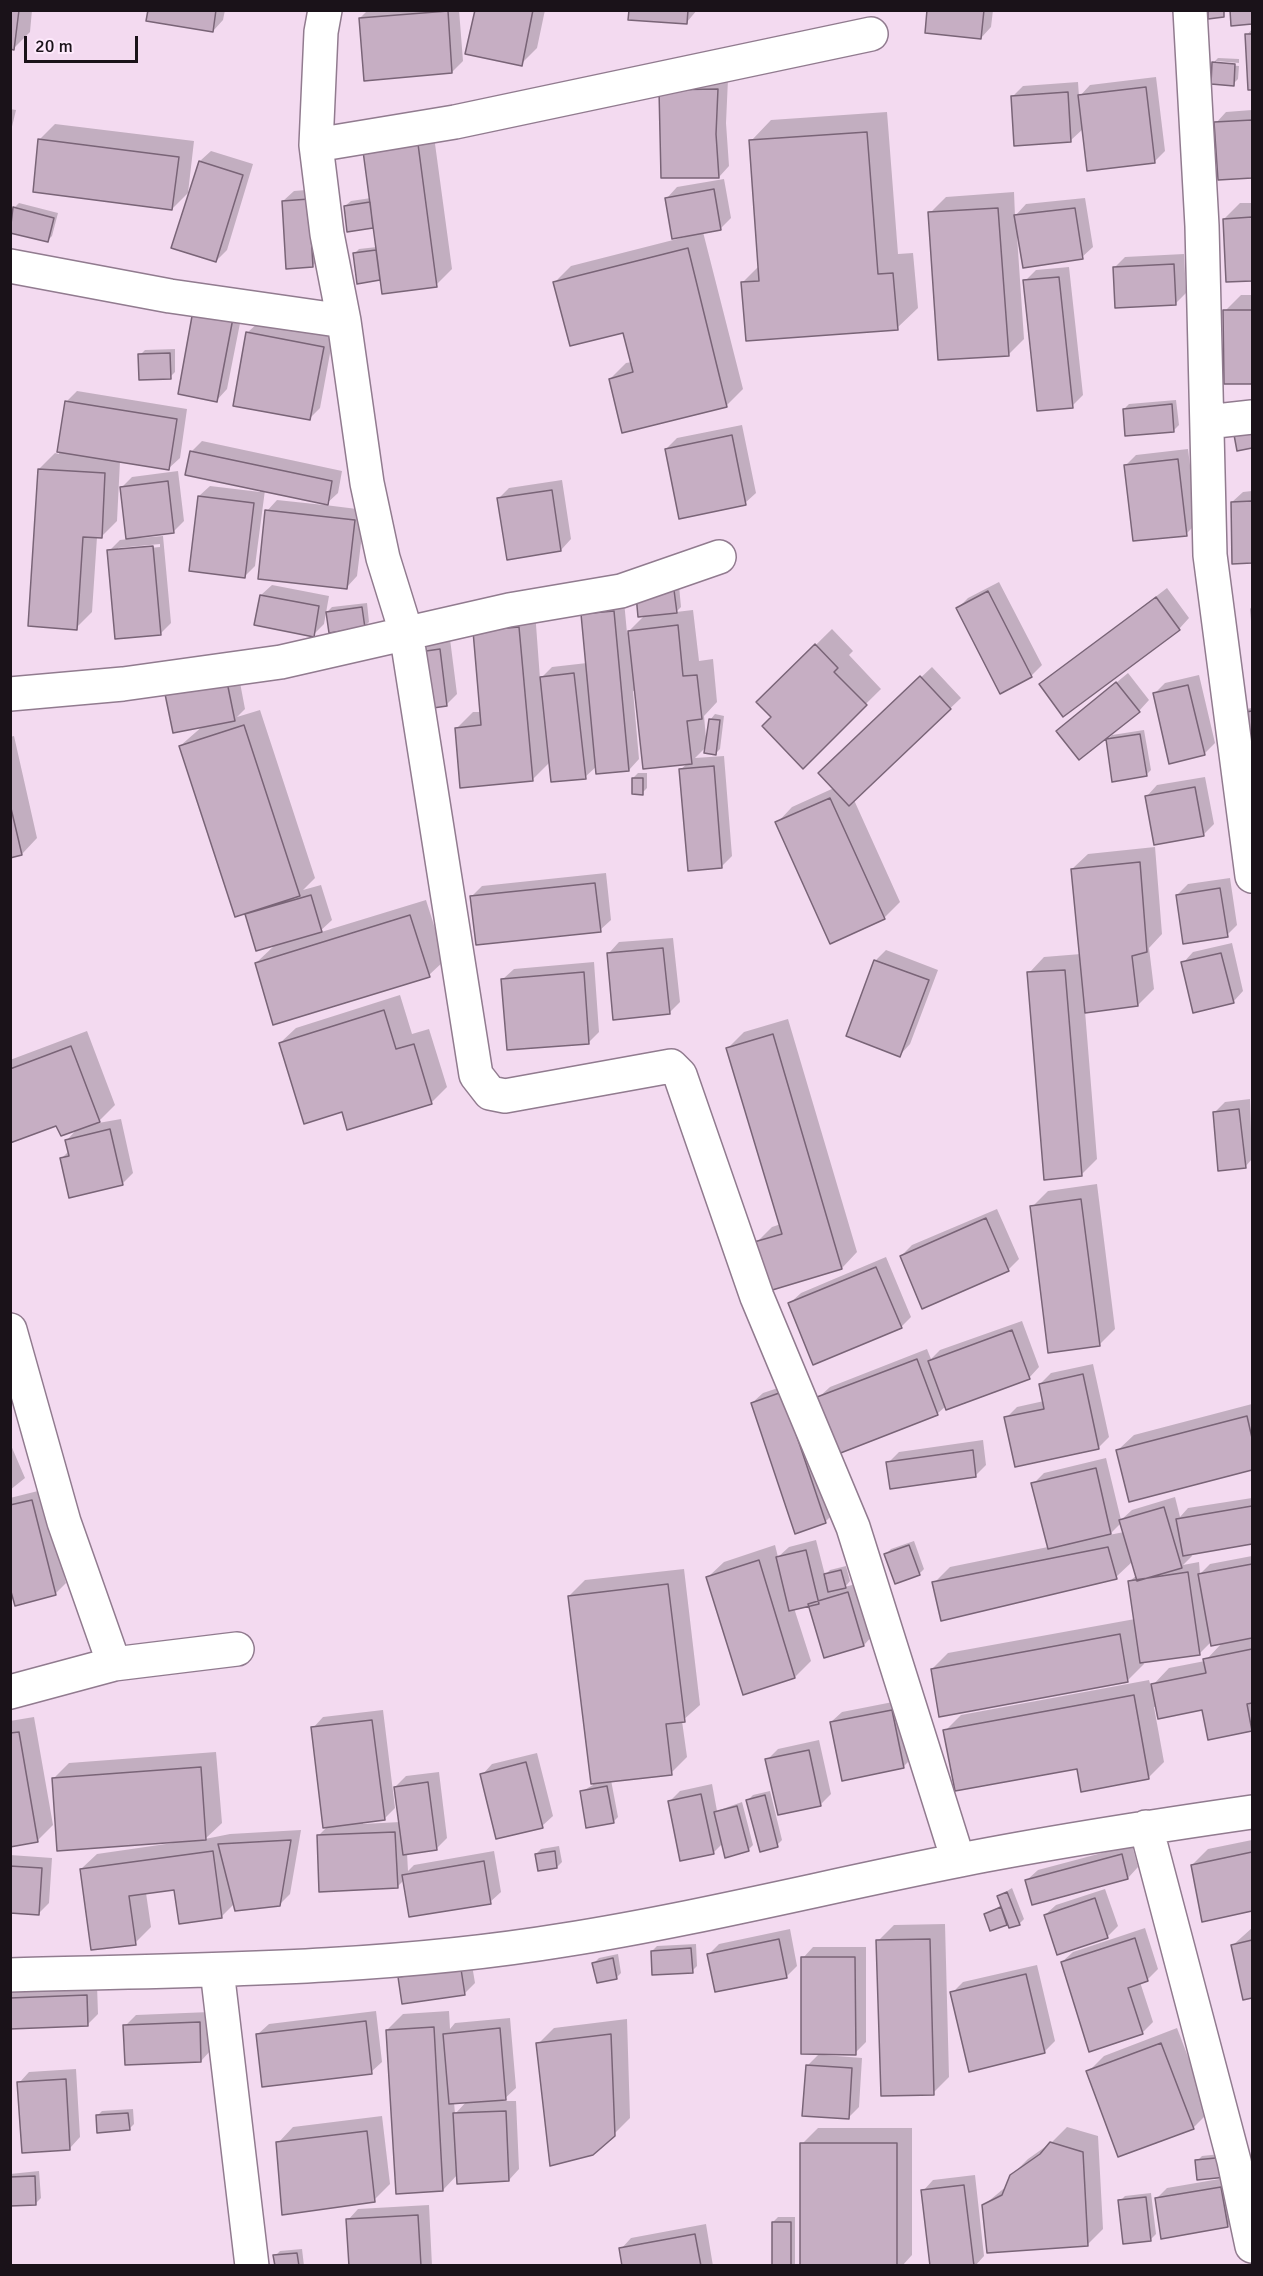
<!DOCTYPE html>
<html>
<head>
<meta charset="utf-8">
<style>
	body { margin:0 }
	#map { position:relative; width:1263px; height:2276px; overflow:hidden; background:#f3daf0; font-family:Signika,sans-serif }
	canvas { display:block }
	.frame { position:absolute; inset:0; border:12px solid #1a1219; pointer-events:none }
	.scale { position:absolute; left:24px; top:36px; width:114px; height:27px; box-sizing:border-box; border:3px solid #1a1219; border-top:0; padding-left:8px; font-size:18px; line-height:21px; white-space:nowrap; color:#1a1219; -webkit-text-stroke:4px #fde9fb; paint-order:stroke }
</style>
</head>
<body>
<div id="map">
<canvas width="1263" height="2276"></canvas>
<div class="frame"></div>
<div class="scale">20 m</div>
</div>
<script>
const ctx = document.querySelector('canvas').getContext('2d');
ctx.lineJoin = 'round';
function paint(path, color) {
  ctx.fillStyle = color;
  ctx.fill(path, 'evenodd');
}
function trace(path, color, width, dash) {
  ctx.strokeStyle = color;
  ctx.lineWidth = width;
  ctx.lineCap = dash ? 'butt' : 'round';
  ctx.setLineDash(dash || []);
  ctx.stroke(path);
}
const shadow = new Path2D(`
	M10,10H32L30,32L14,48Z
	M149,10H225L223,20L213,31Z
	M368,10H459L463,61L452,72L360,18Z
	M476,10H545L537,48L521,64Z
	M631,10H697L687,22Z
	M929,10H993L991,27L981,38Z
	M1252,29V88H1250L1247,35Z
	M1218,58L1239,59V63L1216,61V64L1239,66L1238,79L1233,84L1213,63Z
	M1156,77L1165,151L1155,161L1084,128L1070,141L1012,97L1023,86L1078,82L1079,97L1090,85Z
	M728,79L726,123L729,166L719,177L661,90Z
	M10,109L16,110L10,135Z
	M1252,110V177L1220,179L1216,123L1226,112Z
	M887,112L898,254L913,253L918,308L897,328L743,282L760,265L751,141L771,120Z
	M55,124L194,141L188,193L172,209L39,140Z
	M433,129L452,269L436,285L381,277L379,279L354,254L359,249L377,247L374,225L372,227L345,206L351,201L371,198L364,152Z
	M211,151L253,164L227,250L216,261L200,161Z
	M724,179L731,218L720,229L703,232L743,389L727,405L624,431L610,379L626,363L632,362L624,331L555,282L571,266L685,237L667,198L677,187Z
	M319,189L323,255L312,266L283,201L294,191Z
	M1014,192L1015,216L1026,204L1085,198L1093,247L1082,257L1017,236L1024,339L1008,355L930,213L946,197Z
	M19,203L58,213L52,236L47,241L10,232L14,208Z
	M1240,203H1252V279L1227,281L1224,219Z
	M1184,254L1186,293L1175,304L1115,267L1125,257Z
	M1069,267L1083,395L1072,406L1025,281L1036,270Z
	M206,295L244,303L227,389L217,400Z
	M1241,295H1252V382H1225V311Z
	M259,322L333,337L320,408L309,419L248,332Z
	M175,349V372L170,377L140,355L145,350Z
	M77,391L187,409L180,458L169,468L120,461L117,521L101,537H97L92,612L76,628L39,469L55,453L59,454L67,401Z
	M1176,400L1179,425L1174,430L1124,409L1129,404Z
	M742,425L756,493L745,503L666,449L677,438Z
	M202,441L342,471L338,493L325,505L365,510L357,576L347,587L267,511L277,500L324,505V503L265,490L255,566L244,577L199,496L210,486L260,492V490L191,452Z
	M1188,449L1197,523L1186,534L1126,465L1136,455Z
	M178,471L184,521L174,531L139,536L140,538L163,536L171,623L160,634L109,551L120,540L128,539L121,488L132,477ZM160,544V547L118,551V548Z
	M562,480L571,539L561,550L498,499L509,488Z
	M1252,491V562H1234L1232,502L1243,492Z
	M999,582L1042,665L1031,676L958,608L968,598Z
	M272,585L329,596L324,624L313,635L261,595Z
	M679,586L681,607L676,612L693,610L699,661L713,659L717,702L704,716L706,738L710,720L715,714L724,716L720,749L715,754L706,747L695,758L724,756L732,856L721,867L681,769L688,763L636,691H633L639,759L629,770L597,766L585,777L551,761L532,780L457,728L473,712H481L474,631L535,611L540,679L552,667L587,663L583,615L624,601L627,633L645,615L640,616Z
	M1167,588L1189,618L1179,629L1041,685Z
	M367,603L369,622L364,627L327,612L332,607Z
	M1252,606V633L1250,609Z
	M832,629L853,651L849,655L881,689L803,766L773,717L758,702Z
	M450,639L457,694L447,704L420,708L425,642Z
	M932,667L961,698L854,800L900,902L884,918L777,823L792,807L834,788L831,763Z
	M238,672L245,709L237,717L260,710L315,878L303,890L321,885L332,920L318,933L426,900L445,960L429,975L256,963L276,944L247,914L251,910L180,746L204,725L175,731Z
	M1128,673L1149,700L1139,711L1058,731Z
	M1199,675L1215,743L1204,754L1154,694L1165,683Z
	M1252,708V768L1246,709Z
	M1144,730L1151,770L1146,775L1107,740L1112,735Z
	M14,736L37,838L22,854L10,856V737Z
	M638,773H647V788L642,793L633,778Z
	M1205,777L1214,824L1203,835L1147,796L1157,785Z
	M1155,847L1162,934L1149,948L1154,989L1138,1005L1085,1011L1097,1159L1081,1175L1029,973L1044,957L1081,954L1072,869L1088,854Z
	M606,873L611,920L600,930L471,897L482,886Z
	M1230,878L1237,925L1227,935L1177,895L1188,884Z
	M673,938L680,1002L669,1013L609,953L619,942Z
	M1232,943L1243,991L1233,1002L1183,963L1193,952Z
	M886,950L938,970L910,1044L900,1055L848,1035L876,960Z
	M594,962L599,1032L588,1043L503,979L514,969Z
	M400,995L412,1034L429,1029L447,1087L431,1103L343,1110L280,1043L296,1028Z
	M788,1019L857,1252L842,1268L756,1243L772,1227L781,1224L728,1048L744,1032Z
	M87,1031L115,1105L99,1121L87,1125L121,1119L133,1173L122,1184L61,1159L69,1151L67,1140L78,1128L57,1124L10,1141V1060Z
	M1250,1099L1252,1159L1245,1167L1214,1113L1225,1102Z
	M1097,1184L1115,1329L1099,1345L1032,1207L1048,1191Z
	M997,1209L1019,1259L1008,1270L901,1256L912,1245Z
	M886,1257L911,1317L901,1327L790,1303L801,1293Z
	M1022,1321L1039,1367L1029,1378L946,1406L937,1414L819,1397L830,1387L927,1349L931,1359L940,1350Z
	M1093,1364L1109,1437L1099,1447L1006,1418L1017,1407L1044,1401L1040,1384L1051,1373Z
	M793,1383L836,1511L826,1521L796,1532L752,1403L763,1393Z
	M1252,1404V1469L1131,1500L1118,1450L1134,1435Z
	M983,1440L986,1465L975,1476L888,1463L899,1452Z
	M10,1443L25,1478L10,1490Z
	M1106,1458L1121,1520L1132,1510L1175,1497L1180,1517L1188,1508L1252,1498V1542L1191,1553L1192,1556L1183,1565L1199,1562L1200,1574L1210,1564L1252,1556V1729L1203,1709L1154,1707L1164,1762L1148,1778L1078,1767L945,1731L961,1715L1149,1680L1151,1687L1169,1668L1205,1661L1222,1643L1212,1641L1199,1654L1143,1661L1144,1664L1128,1680L941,1715L932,1669L948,1653L1135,1619L1130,1581L1137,1575L1133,1561L1116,1577L934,1583L950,1567L1048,1547L1033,1484L1044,1473ZM1122,1522L1124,1532L1109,1535Z
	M42,1490L66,1583L55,1594L10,1582V1498Z
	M816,1540L825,1575L830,1570L846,1566L850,1581L845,1587L859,1583L874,1634L864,1645L810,1605L794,1608L811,1661L795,1677L708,1577L724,1562L775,1545L778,1557L789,1547Z
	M914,1541L924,1569L919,1574L886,1554L891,1549Z
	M684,1569L700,1705L682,1721L687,1757L671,1773L611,1780L618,1817L613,1822L581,1792L593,1785L569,1596L585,1580Z
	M903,1700L914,1756L903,1767L831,1722L842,1712Z
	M383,1710L395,1808L384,1819L363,1821V1824L400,1822L395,1787L406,1776L439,1772L447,1838L436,1849L407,1853L408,1871L414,1865L494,1851L501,1892L490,1902L404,1880L397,1887L318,1836L328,1826L313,1728L323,1717Z
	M34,1717L53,1825L37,1841L10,1846V1721Z
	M819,1740L831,1794L820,1805L767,1760L778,1749Z
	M216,1752L222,1823L205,1839L230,1834L301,1830L290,1894L279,1905L235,1903L221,1917L176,1889L146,1893L151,1927L135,1943L81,1869L97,1854L173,1843V1841L53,1779L69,1763Z
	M537,1753L553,1816L542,1826L482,1775L492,1764Z
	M712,1784L717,1811L742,1802L753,1845L748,1850L723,1843L713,1853L670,1801L680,1791Z
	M770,1791L782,1840L777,1845L748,1800L753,1795Z
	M1252,1840V1910L1203,1920L1192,1865L1208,1849Z
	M1132,1845L1138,1867L1128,1878L1033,1903L1027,1880L1038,1870Z
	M559,1846L562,1862L557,1867L536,1854L541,1849Z
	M10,1855L52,1858L49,1903L38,1914L10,1911Z
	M1012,1888L1024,1919L1019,1924L1009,1923L991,1929L986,1914L1002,1905L999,1896Z
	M1105,1889L1118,1926L1107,1937L1045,1915L1056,1905Z
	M945,1924L949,2077L933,2093L878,1941L894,1925Z
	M1145,1928L1158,1969L1148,1979L1140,1982L1153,2022L1142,2033L1062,1962L1073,1952Z
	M1252,1928V1997L1244,1999L1233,1945Z
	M790,1929L797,1966L787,1976L709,1954L719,1944Z
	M696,1944L697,1966L692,1971L652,1951L657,1946Z
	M813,1947H866V2042L855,2053H825L824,2055L862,2058L859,2107L849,2117L807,2066L820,2053L803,1958Z
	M618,1954L621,1973L616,1978L594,1963L599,1958Z
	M471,1959L475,1983L464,1994L400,1977L411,1966Z
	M1037,1965L1055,2041L1044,2052L952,1993L963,1982Z
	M97,1985L98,2014L87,2025L10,2028V1988Z
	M376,2011L382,2062L371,2072L258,2034L269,2024Z
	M449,2011L450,2029L455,2023L510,2018L516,2088L502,2101H516L519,2169L509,2180L458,2174L443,2190L387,2030L403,2014ZM467,2101L455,2114L454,2102Z
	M210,2012L211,2050L201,2061L125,2026L136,2015Z
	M627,2019L630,2118L613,2135L538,2044L554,2028Z
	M1177,2028L1209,2112L1193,2128L1088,2072L1104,2056Z
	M76,2069L80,2137L70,2148L19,2083L29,2072Z
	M133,2109L134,2124L129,2129L97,2116L102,2111Z
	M382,2116L390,2184L374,2200L278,2143L293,2127Z
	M1067,2127L1098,2136L1103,2229L1087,2245L984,2205L1008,2185L1011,2176L1028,2159L1052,2142Z
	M818,2128H912V2255L902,2266H801L802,2144Z
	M1230,2153L1225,2177L1197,2161L1202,2156Z
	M39,2171L41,2198L36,2203L10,2205V2174Z
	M975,2175L984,2256L975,2266H931L923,2191L933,2180Z
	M1231,2177L1238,2215L1227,2226L1156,2199L1167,2188Z
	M1151,2193L1156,2234L1151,2239L1120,2201L1125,2196Z
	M429,2205L432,2266H363L348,2220L358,2209Z
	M778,2217H795V2266H773V2222Z
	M706,2224L713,2266H624L621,2249L631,2238Z
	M302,2249L304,2266H276L275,2256L280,2251Z`);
const building = new Path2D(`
	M10,10H19L14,50L10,49Z
	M148,10H216L213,32L146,21Z
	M475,10H533L522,66L465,54Z
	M629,10H688L687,24L628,20Z
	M927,10H984L981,39L925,33Z
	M1208,10H1224V17L1208,19Z
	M1230,10H1252V24L1231,26Z
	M448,11L452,73L364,81L359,18Z
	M1245,34H1252V90H1248Z
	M1212,62L1235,64L1234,86L1211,84Z
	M1146,87L1155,163L1087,171L1078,95Z
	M718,89L716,134L719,178H661L659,90Z
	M1068,92L1071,142L1014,146L1011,96Z
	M1252,120V178L1218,180L1214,122Z
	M867,132L878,274L893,273L898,330L746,341L741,282L759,281L749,140Z
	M38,139L179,157L172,210L33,192Z
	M418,144L437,287L382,294L363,151Z
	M199,161L243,175L216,262L171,248Z
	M714,189L721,230L672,239L665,198Z
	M309,199L313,267L286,269L282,201Z
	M370,202L373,228L347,232L344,206Z
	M13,207L54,218L48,242L10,233Z
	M998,208L1009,356L938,360L928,212Z
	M1075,208L1083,259L1023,268L1014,215Z
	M1252,217V281L1226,282L1223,219Z
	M688,248L727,407L622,433L609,379L633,372L623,333L570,346L553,282Z
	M376,250L380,280L357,284L353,253Z
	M1174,264L1176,305L1115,308L1113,267Z
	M1059,277L1073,408L1037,411L1023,280Z
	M194,305L234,313L217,402L178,394Z
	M1223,310H1252V384H1224Z
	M246,332L324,347L310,420L233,406Z
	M170,353L171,379L139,380L138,354Z
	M65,401L177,419L169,470L57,452Z
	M1172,404L1174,432L1125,436L1123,409Z
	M1252,421V448L1237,451L1232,424Z
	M732,435L746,505L679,519L665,449Z
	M190,451L332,481L328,505L185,475Z
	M1178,459L1187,536L1133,541L1124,465Z
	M38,469L105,473L102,538L83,537L77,630L28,626Z
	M168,481L174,533L126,539L120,487Z
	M552,490L561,551L507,560L497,498Z
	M198,496L254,503L245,578L189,571Z
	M1252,501V563L1232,564L1231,502Z
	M265,510L355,520L347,589L258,579Z
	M153,546L161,635L115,639L107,550Z
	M674,590L677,613L638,617L636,595Z
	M988,591L1032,677L1000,694L956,608Z
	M260,595L319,606L314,637L254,625Z
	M1156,597L1180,630L1063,717L1039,684Z
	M362,607L365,628L329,633L326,612Z
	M614,611L629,771L596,774L581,614Z
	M678,625L683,676L697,675L702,719L687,721L692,764L643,769L628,631Z
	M519,627L533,781L460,788L455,728L481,725L473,631Z
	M815,644L838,668L834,672L867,705L803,769L762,726L771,717L756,702Z
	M440,649L447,706L419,710L412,653Z
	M574,673L586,779L551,782L540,677Z
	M920,676L951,709L849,806L818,773Z
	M227,682L235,721L173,733L165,694Z
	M1116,682L1140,712L1079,760L1056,731Z
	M1188,685L1205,755L1169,764L1153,693Z
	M1252,711V770L1239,713Z
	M709,719L720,720L716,755L704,753Z
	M244,725L300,896L235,917L179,746Z
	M1140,734L1147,776L1112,782L1106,739Z
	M714,766L722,868L688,871L679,769Z
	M632,778H643V795L632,794Z
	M1195,787L1204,836L1154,845L1145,796Z
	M830,798L885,919L830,944L775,822Z
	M10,804L22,855L10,858Z
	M1140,862L1147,952L1132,956L1138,1006L1085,1013L1071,869Z
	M595,883L601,932L476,945L470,896Z
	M1220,888L1228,937L1183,944L1176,895Z
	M311,895L322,932L256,951L245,914Z
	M410,915L430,977L273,1025L255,963Z
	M663,948L670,1014L613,1020L607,953Z
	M1221,953L1234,1003L1193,1013L1181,962Z
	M874,960L929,980L900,1057L846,1036Z
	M1065,970L1082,1176L1044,1180L1027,972Z
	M584,972L589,1044L507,1050L501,979Z
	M384,1010L396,1049L414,1044L432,1104L347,1130L342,1112L304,1124L279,1043Z
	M773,1034L842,1269L769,1291L754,1242L782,1234L726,1048Z
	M71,1046L100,1122L61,1136L56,1126L10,1143V1069Z
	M1239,1109L1246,1168L1218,1171L1213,1112Z
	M110,1129L123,1185L69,1198L60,1158L69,1156L65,1140Z
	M1081,1199L1100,1346L1048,1353L1030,1206Z
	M986,1218L1009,1271L922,1309L900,1256Z
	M876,1267L902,1328L813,1365L788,1303Z
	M1012,1330L1030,1379L946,1410L928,1361Z
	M917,1359L938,1415L838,1454L817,1397Z
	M1083,1374L1099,1449L1015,1467L1004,1417L1044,1409L1039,1384Z
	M782,1392L826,1523L795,1534L751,1403Z
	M1247,1416L1252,1438V1470L1129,1502L1116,1450Z
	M973,1450L976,1477L890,1489L886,1462Z
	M1096,1468L1111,1534L1048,1549L1031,1483Z
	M32,1500L56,1595L15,1606L10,1588V1505Z
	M1252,1506V1544L1183,1556L1176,1519Z
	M1164,1507L1182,1568L1137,1581L1119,1520Z
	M909,1545L920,1575L895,1584L884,1554Z
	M1108,1547L1117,1579L941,1621L932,1582Z
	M806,1550L819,1604L789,1611L776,1557Z
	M759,1560L795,1678L743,1695L706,1577Z
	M1252,1564V1638L1211,1646L1198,1574Z
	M841,1570L846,1588L828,1592L824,1574Z
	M1188,1572L1200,1655L1140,1663L1128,1581Z
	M668,1584L685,1722L666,1724L672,1775L591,1784L568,1596Z
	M848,1592L864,1646L824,1658L808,1604Z
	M1120,1634L1128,1682L939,1717L931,1669Z
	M1252,1649V1703L1247,1704L1252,1731L1208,1740L1202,1710L1158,1719L1151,1684L1206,1673L1203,1659Z
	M1134,1695L1149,1779L1081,1792L1077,1769L955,1791L943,1730Z
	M892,1710L904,1768L842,1781L830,1722Z
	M372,1720L385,1820L323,1828L311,1727Z
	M19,1732L38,1842L10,1847V1733Z
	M809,1750L821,1806L778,1815L765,1759Z
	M526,1762L543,1828L496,1839L480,1774Z
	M201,1767L206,1840L57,1851L52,1778Z
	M428,1782L437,1850L403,1855L394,1787Z
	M607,1786L614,1823L586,1828L580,1791Z
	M701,1794L714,1854L680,1861L668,1801Z
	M765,1795L778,1847L760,1852L746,1800Z
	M737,1806L749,1851L725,1858L714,1812Z
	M395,1832L398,1888L319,1892L317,1835Z
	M291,1840L280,1906L235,1911L218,1844Z
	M213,1851L222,1918L179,1924L174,1890L129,1896L136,1945L91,1950L80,1869Z
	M555,1851L557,1868L538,1871L535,1854Z
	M1252,1852V1911L1202,1922L1191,1865Z
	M1122,1854L1128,1879L1032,1905L1025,1880Z
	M484,1861L491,1904L409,1917L402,1875Z
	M10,1866L42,1868L39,1915L10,1913Z
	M1007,1892L1020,1925L1009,1928L997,1896Z
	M1095,1898L1108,1938L1057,1955L1044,1915Z
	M1001,1907L1007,1925L990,1931L984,1914Z
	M1135,1938L1148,1981L1128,1988L1143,2034L1089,2052L1061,1962Z
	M779,1939L787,1978L715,1992L707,1954Z
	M930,1939L934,2095L881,2096L876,1940Z
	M1252,1940V1998L1243,2000L1231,1945Z
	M691,1948L693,1973L652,1975L651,1951Z
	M801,1957H855L856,2055L801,2054Z
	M613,1958L617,1979L597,1983L592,1963Z
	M461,1969L465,1995L402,2004L398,1977Z
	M1026,1974L1045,2053L969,2072L950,1992Z
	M87,1995L88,2026L10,2029V1998Z
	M366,2021L372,2074L262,2087L256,2034Z
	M200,2022L201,2062L125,2065L123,2025Z
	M434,2027L443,2191L396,2194L386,2030Z
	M500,2028L506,2100L449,2104L443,2034Z
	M611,2034L615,2136L593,2155L550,2166L536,2043Z
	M1161,2043L1194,2129L1118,2157L1086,2071Z
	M806,2065L852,2068L849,2119L802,2116Z
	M66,2079L70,2150L22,2153L17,2082Z
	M506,2111L509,2181L457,2184L453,2113Z
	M128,2113L130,2130L97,2133L96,2115Z
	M367,2131L375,2202L282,2215L276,2142Z
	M1050,2142L1083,2152L1088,2246L987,2253L982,2205L1002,2195L1010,2175L1040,2154Z
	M800,2143H897V2266H800Z
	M1226,2157L1227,2177L1197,2180L1195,2160Z
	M35,2176L36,2205L10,2206V2177Z
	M964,2185L974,2266H930L921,2190Z
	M1221,2187L1228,2227L1161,2239L1155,2198Z
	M1146,2197L1151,2241L1123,2244L1118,2200Z
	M418,2215L421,2266H349L346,2219Z
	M772,2222H791V2266H772Z
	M695,2234L701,2266H622L619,2248Z
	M297,2253L299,2266H275L273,2255Z`);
const minor = new Path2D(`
	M325,10L321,32L316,145L327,234L344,321L367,483L383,558L406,632L476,1075L490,1093L505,1096L671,1066L680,1075L757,1297L853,1527L958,1860
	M1190,10L1202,226L1210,555L1252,876
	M316,145L455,122L871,34
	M10,266L170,296L344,321
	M1207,422L1252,417
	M10,694L123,684L281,662L509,610L621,591L719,557
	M10,1330L64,1522L114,1664
	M10,1692L114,1664L237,1649
	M1146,1827L1234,2161L1252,2246
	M217,1970L252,2266
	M10,1975C195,1970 381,1970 564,1940C697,1919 828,1886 960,1860C1057,1841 1155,1826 1252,1812`);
paint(shadow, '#0003');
paint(building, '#c6aec3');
trace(building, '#796477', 1.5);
trace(minor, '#917b8f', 36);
trace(minor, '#fff', 33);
</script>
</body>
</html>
